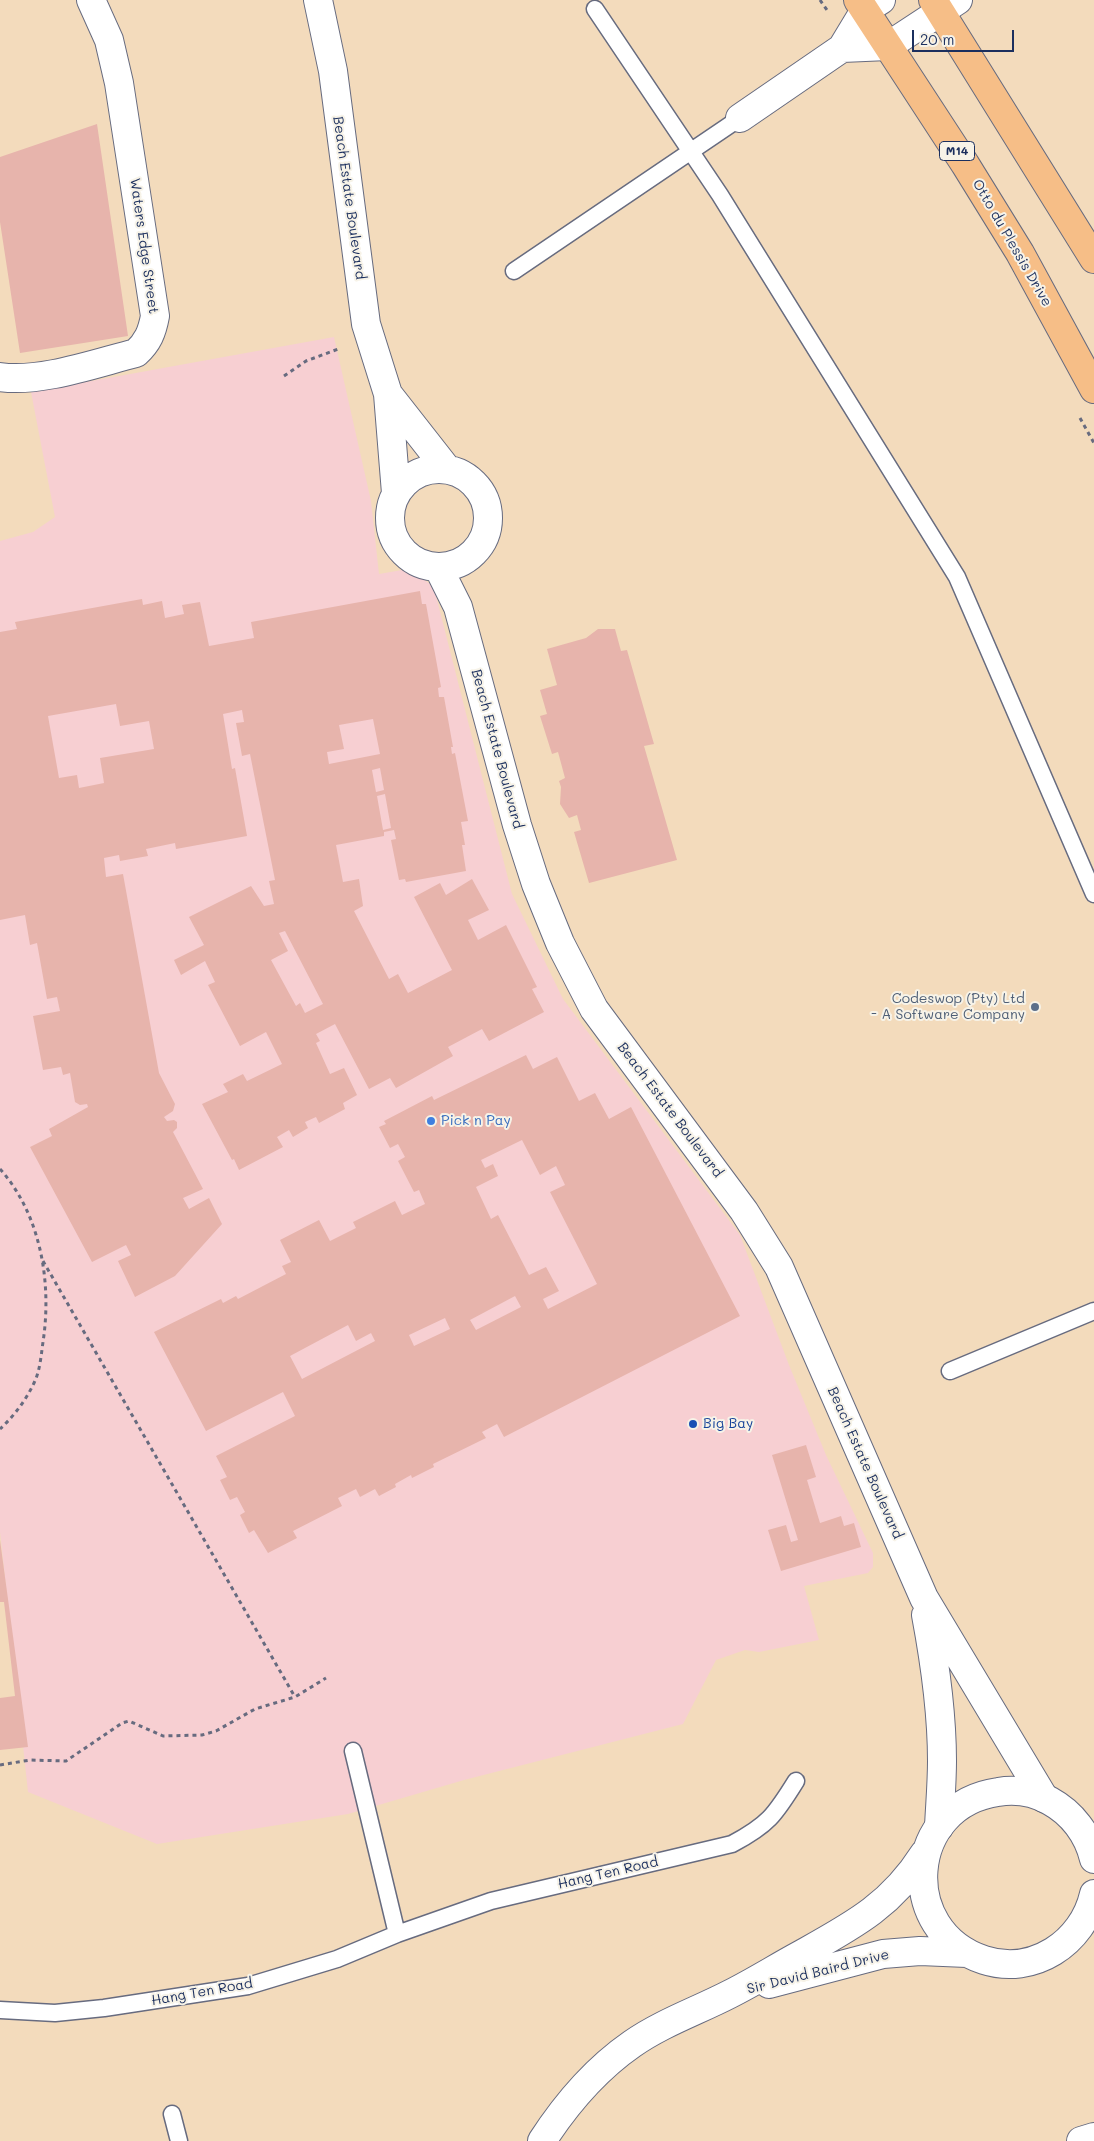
<!DOCTYPE html>
<html>
<head>
<meta charset="utf-8">
<style>
	body { margin:0 }
	#map { position:relative; width:1094px; height:2141px; overflow:hidden; background:#f3dbbc; font-family:Mali,sans-serif }
	canvas { display:block }
	.scale { position:absolute; left:912px; top:30px; width:102px; height:22px; box-sizing:border-box; border:2px solid #1b2f5e; border-top:0; padding-left:6px; font-size:15px; line-height:18px; white-space:nowrap; color:#1b2f5e; -webkit-text-stroke:4px #f7f3e8; paint-order:stroke }
</style>
</head>
<body>
<div id="map">
<canvas width="1094" height="2141"></canvas>
<div class="scale">20 m</div>
</div>
<script>
const ctx = document.querySelector('canvas').getContext('2d');
ctx.lineJoin = 'round';
function paint(path, color) {
  ctx.fillStyle = color;
  ctx.fill(path, 'evenodd');
}
function trace(path, color, width, dash) {
  ctx.strokeStyle = color;
  ctx.lineWidth = width;
  ctx.lineCap = dash ? 'butt' : 'round';
  ctx.setLineDash(dash || []);
  ctx.stroke(path);
}
function write(font, color, halo, rows, align = 'center') {
  ctx.font = font + ' Mali,sans-serif';
  ctx.lineWidth = 4;
  ctx.setLineDash([]);
  ctx.textBaseline = 'middle';
  ctx.strokeStyle = halo;
  ctx.fillStyle = color;
  for (const [text, x, y, turn = 0] of rows) {
    ctx.save();
    ctx.translate(x, y);
    ctx.rotate((+turn || 0) * Math.PI / 180);
    ctx.textAlign = isNaN(turn) ? turn : align;
    if (halo) ctx.strokeText(text, 0, 0);
    ctx.fillText(text, 0, 0);
    ctx.restore();
  }
}
const built = new Path2D(`
	M334,337L371,501L379,574L402,570L419,576L430,584L435,592L512,894L563,999L740,1235L789,1365L826,1455L873,1553V1567L868,1573L804,1586L819,1640L759,1652L745,1650L716,1660L683,1724L464,1780L348,1814L157,1844L28,1792L0,1532V541L33,532L55,517L31,392Z`);
const building = new Path2D(`
	M97,124L128,336L20,353L0,222V157Z
	M420,591L422,604H426L441,687L438,688L439,697H444L453,747H451L452,754L455,753L468,821L461,822L465,845H462L466,871L406,882L405,879L399,880L391,840L396,839L394,830L384,832V836L336,845L343,882L359,879L363,906L354,911L389,979L398,974L408,993L452,970L414,897L440,883L446,895L472,879L489,910L468,920L478,940L506,925L537,987L532,989L544,1012L489,1041L482,1029L448,1047L453,1056L396,1088L390,1078L369,1089L335,1024L316,1034L320,1041L316,1043L330,1074L344,1068L357,1095L343,1103L345,1109L319,1123L316,1117L305,1122L308,1128L293,1137L289,1130L277,1137L283,1147L239,1170L234,1159L232,1160L202,1104L228,1092L223,1084L243,1074L247,1081L282,1064L266,1032L240,1046L208,985L215,982L205,961L181,975L174,960L204,945L189,917L251,886L264,906L274,904L269,881L275,880L250,754L242,756L236,723L244,722L242,710L223,714L232,769L235,768L247,836L176,849L175,843L146,849L148,856L120,861L119,855L104,858L106,877L123,874L159,1073L175,1104L173,1111L164,1117L167,1121L174,1120L177,1122V1128L173,1132L203,1189L183,1198L189,1209L209,1198L222,1224L175,1276L135,1297L118,1261L131,1255L126,1245L92,1262L30,1147L52,1136L49,1129L88,1107L87,1104L80,1105L75,1102L70,1073L63,1075L61,1067L43,1070L33,1016L60,1011L57,997L47,999L37,943L30,945L25,915L0,920V632L17,629L15,622L142,599L143,605L162,601L165,618L184,614L182,605L200,602L209,646L254,638L251,622ZM116,704L120,726L149,721L154,749L100,758L104,783L79,788L77,775L59,778L48,716ZM373,719L380,754L329,764L327,752L344,749L339,725ZM380,768L384,790L376,792L372,770ZM385,794L391,828L383,830L377,796ZM285,931L323,1004L305,1013L300,1003L296,1006L271,960L288,951L279,933Z
	M598,629H615L621,651L627,650L654,744L644,746L677,860L589,883L574,832L581,830L577,815L569,818L560,804L561,787L559,781L565,778L558,752L552,754L540,716L547,714L540,690L557,685L547,649L586,638Z
	M526,1055L533,1069L557,1057L579,1101L595,1093L609,1119L631,1107L740,1316L504,1437L497,1424L482,1432L486,1438L433,1464L434,1467L412,1478L411,1475L395,1484L396,1487L379,1496L375,1489L360,1497L356,1489L338,1498L342,1506L293,1531L297,1538L268,1553L254,1530L249,1533L240,1515L245,1512L237,1497L230,1500L220,1480L227,1477L216,1456L295,1416L283,1392L206,1431L154,1332L221,1299L223,1303L236,1296L238,1299L286,1274L282,1266L291,1262L280,1240L319,1220L330,1241L356,1228L353,1222L395,1201L402,1215L425,1204L419,1190L414,1192L398,1161L405,1157L398,1144L390,1148L379,1127L386,1124L384,1121L432,1096L434,1100ZM522,1140L540,1175L556,1166L565,1185L550,1192L597,1284L548,1309L543,1299L559,1291L546,1267L529,1275L498,1215L491,1219L476,1187L498,1176L493,1164L485,1168L481,1160ZM515,1296L521,1307L476,1330L470,1320ZM445,1318L450,1329L414,1346L409,1335ZM348,1325L356,1341L371,1333L375,1341L302,1379L290,1356Z
	M806,1445L816,1477L807,1480L820,1523L841,1516L844,1526L854,1523L861,1547L781,1571L768,1530L786,1525L791,1542L798,1540L772,1455Z
	M0,1540L28,1747L0,1750V1698L15,1696L4,1602H0Z`);
const path = new Path2D(`
	M820,0L827,10
	M284,376L306,361L341,348
	M1080,418L1094,443
	M0,1169C41,1215 52,1283 43,1342C41,1356 40,1371 34,1383C26,1400 14,1416 0,1429
	M43,1261L295,1697
	M0,1765L30,1760L66,1761L122,1723L129,1721L163,1736L202,1735L216,1731L255,1709L295,1697L326,1678`);
const service = new Path2D(`
	M595,9L720,195L957,577L1094,894
	M514,271L740,118
	M950,1371L1094,1311
	M353,1751L397,1934
	M0,2010L55,2013L104,2008L248,1986L337,1959L397,1934L491,1901L732,1844C768,1825 775,1815 796,1781
	M172,2114L179,2141`);
const minor = new Path2D(`
	M318,0L333,71L366,324L388,394L396,493
	M842,48L888,46L958,0
	M740,118L842,48L865,10L881,0
	M0,377C41,383 96,363 136,353C148,342 152,332 155,316L119,83L109,40L91,0
	M388,394L446,468
	M390 518a49 49 0 1 1 98 0a49 49 0 1 1-98 0Z
	M438,567L458,607L517,825L536,884L560,943L594,1009L744,1211L779,1267L924,1598L1044,1798
	M926,1615C935,1663 942,1712 942,1761C942,1783 940,1805 939,1827
	M1081,2141L1094,2137`);
const tertiary = new Path2D(`
	M1094,1859C1088,1834 1072,1813 1050,1801C1034,1792 1016,1789 998,1792C906,1805 896,1931 984,1960C1033,1976 1083,1943 1094,1894
	M769,1984L883,1954L920,1951L967,1953
	M542,2141C566,2104 596,2069 632,2044C662,2023 697,2011 730,1994C754,1982 776,1968 800,1955C852,1926 891,1906 924,1854`);
const primary = new Path2D(`
	M858,0L965,164L1020,253L1094,389
	M933,0L1094,259`);
const markers = [
	[1035,1007,5,"#5c6f8a"],
	[431,1121,5,"#3f7fe0"],
	[693,1424,5,"#1a4fb4"]
];
const shields = [
	[957,151,35]
];
const shieldNames = [
	["M14",957,151]
];
const streetNames = [
	["Beach Estate Boulevard",349,198,82],
	["Otto du Plessis Drive",1012,243,60],
	["Waters Edge Street",144,246,82],
	["Beach Estate Boulevard",497,749,75],
	["Beach Estate Boulevard",670,1110,53],
	["Beach Estate Boulevard",865,1463,66],
	["Hang Ten Road",608,1873,-13],
	["Sir David Baird Drive",818,1972,-14],
	["Hang Ten Road",202,1992,-10]
];
const serviceNames = [
	["Codeswop (Pty) Ltd",1025,999],
	["- A Software Company",1025,1015]
];
const shopNames = [
	["Pick n Pay",441,1121]
];
const transitNames = [
	["Big Bay",703,1424]
];
paint(built, '#f7cfd2');
paint(building, '#e7b4ac');
trace(service, '#676b7f', 19);
trace(minor, '#676b7f', 30);
trace(tertiary, '#676b7f', 30);
trace(primary, '#676b7f', 30);
trace(path, '#676b7f', 3, [4, 4]);
trace(service, '#fff', 16);
trace(minor, '#fff', 28);
trace(tertiary, '#fff', 28);
trace(primary, '#f6be87', 28);
for (const [x, y, r, color] of markers) {
  const dot = new Path2D();
  dot.arc(x, y, r, 0, 2 * Math.PI);
  ctx.fillStyle = color;
  ctx.fill(dot);
  trace(dot, '#f7f3e8', 2);
}
for (const [x, y, w] of shields) {
  const box = new Path2D();
  box.roundRect(x - w / 2, y - 9.5, w, 19, 4);
  ctx.fillStyle = '#f7f3e8';
  ctx.fill(box);
  trace(box, '#1b2f5e', 1);
}
write('bold 12px', '#1b2f5e', null, shieldNames);
write('14px', '#1b2f5e', '#f7f3e8', streetNames);
write('14px', '#4e5e75', '#f7f3e8', serviceNames, 'right');
write('14px', '#366cbe', '#f7f3e8', shopNames, 'left');
write('14px', '#164399', '#f7f3e8', transitNames, 'left');
</script>
</body>
</html>
